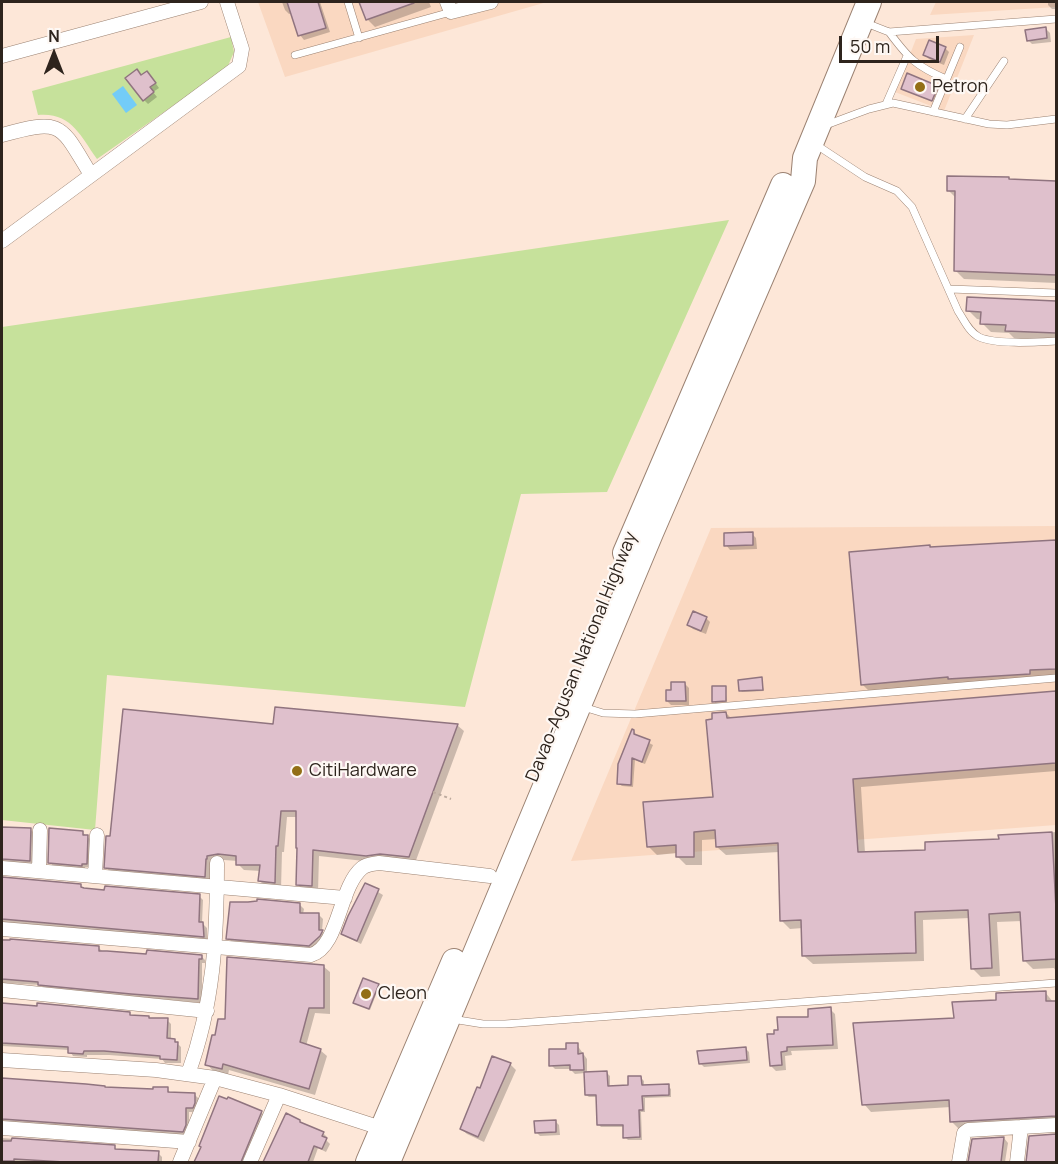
<!DOCTYPE html>
<html>
<head>
<meta charset="utf-8">
<style>
	body { margin:0 }
	#map { position:relative; width:1058px; height:1164px; overflow:hidden; background:#fde7d8; font-family:Manrope,sans-serif }
	canvas { display:block }
	.frame { position:absolute; inset:0; border:3px solid #2e241d; pointer-events:none }
	.north { position:absolute; left:24px; top:24px; width:60px; height:60px; -webkit-text-stroke:4px #fef8f4; paint-order:stroke; rotate:0deg; font-size:16px; font-weight:700; line-height:24px; text-align:center; color:#2e241d }
	.north::after { content:''; display:block; margin:auto; width:21px; height:27px; background:#2e241d; clip-path:polygon(50% 0,100% 100%,50% 72%,0 100%) }
	.scale { position:absolute; left:839px; top:36px; width:100px; height:27px; box-sizing:border-box; border:3px solid #2e241d; border-top:0; padding-left:8px; font-size:18px; line-height:21px; white-space:nowrap; color:#2e241d; -webkit-text-stroke:4px #fef8f4; paint-order:stroke }
</style>
</head>
<body>
<div id="map">
<canvas width="1058" height="1164"></canvas>
<div class="frame"></div>
<div class="north">N</div>
<div class="scale">50 m</div>
</div>
<script>
const ctx = document.querySelector('canvas').getContext('2d');
ctx.lineJoin = 'round';
function paint(path, color) {
  ctx.fillStyle = color;
  ctx.fill(path, 'evenodd');
}
function trace(path, color, width, dash) {
  ctx.strokeStyle = color;
  ctx.lineWidth = width;
  ctx.lineCap = dash ? 'butt' : 'round';
  ctx.setLineDash(dash || []);
  ctx.stroke(path);
}
function write(font, color, halo, rows, align = 'center') {
  ctx.font = font + ' Manrope,sans-serif';
  ctx.lineWidth = 4.5;
  ctx.setLineDash([]);
  ctx.textBaseline = 'middle';
  ctx.strokeStyle = halo;
  ctx.fillStyle = color;
  for (const [text, x, y, turn = 0] of rows) {
    ctx.save();
    ctx.translate(x, y);
    ctx.rotate((+turn || 0) * Math.PI / 180);
    ctx.textAlign = isNaN(turn) ? turn : align;
    if (halo) ctx.strokeText(text, 0, 0);
    ctx.fillText(text, 0, 0);
    ctx.restore();
  }
}
const built = new Path2D(`
	M258,2H547L285,77Z
	M936,2H1056V7L930,15Z
	M974,35L944,111L895,92L916,39Z
	M1056,526V825L571,861L711,528Z`);
const green = new Path2D(`
	M231,37L234,52L227,68L97,159C80,135 71,112 38,115L32,91Z
	M729,220L607,492L521,494L465,707L107,675L95,830L2,820V327Z`);
const water = new Path2D(`
	M123,86L137,105L126,113L112,94Z`);
const shadow = new Path2D(`
	M282,2H320L330,32L304,40L300,35L293,13L289,14L285,10Z
	M361,2H429L431,7L375,27L367,19Z
	M1048,2H1056V9H1052L1048,5Z
	M1046,29L1050,33L1051,42L1032,44L1028,40Z
	M945,48L949,52L944,65L929,59L925,55Z
	M142,76L151,77L159,88L153,92L157,97L148,104L144,100Z
	M937,87L939,88L933,101L904,90Z
	M1009,178L1011,180L1056,182V283L964,279L955,270L957,199L948,190Z
	M969,299L1056,303V341L1016,340L1009,333L991,332L982,323V320L977,319L968,310Z
	M752,534L756,538L757,549L730,550L726,545Z
	M1056,541V678L871,693L862,684L931,548Z
	M706,618L710,622L706,634L693,629L689,625Z
	M761,679L764,691L742,692L740,690Z
	M685,684L689,688V705H671L667,701L672,691Z
	M725,687L727,702L715,703L714,701Z
	M1056,692V771L861,787L865,853L927,851L1000,841V836L1056,832V971L1054,968L1033,969L1025,961L1022,921L997,922L1000,976L981,977L972,968L970,918L923,920L924,961L813,964L804,956L803,928L790,929L781,920L779,852L726,855L717,847V839L702,840V865H686L677,856V853L657,855L648,846L714,799L726,713L732,719Z
	M457,725L464,731L415,863L373,862L319,856L318,892L304,891L297,884V817H287L284,852H282L281,889L266,887L260,881L261,871L244,870L238,864V861L224,860L213,862L211,882L112,874L106,867L112,838L275,726Z
	M634,731L637,737L653,745L645,764L635,760L633,787L622,786L618,783Z
	M2,828L31,830L35,834L34,865H2Z
	M82,832L91,840L90,867H85V869L53,866L50,862Z
	M2,877L80,885L85,890L199,896L203,900L202,923L207,928V940L2,926Z
	M366,885L383,895L361,944L347,937L343,933Z
	M300,905L304,909L303,914L319,915L323,919L322,931L326,935L313,949L232,942L228,938Z
	M2,939L99,948L103,952L201,956L205,960V963H202V1003L44,988L41,985L2,983Z
	M323,966L330,972V1014L315,1013L306,1046L320,1050L327,1056L315,1095L229,1070L228,1075L213,1071L207,1064L216,1037L227,1021Z
	M378,985L379,987L370,1010L355,1003Z
	M1045,992L1053,1002H1056V1122L959,1129L952,1122L951,1107L871,1112L864,1104L956,1019L998,1002Z
	M2,1004L129,1014L132,1017L167,1020L171,1024V1040H174L181,1047V1063H165L162,1059L109,1055H87V1057L73,1056L69,1050L2,1046Z
	M830,1009L835,1014L838,1049L791,1051L792,1055L785,1056L786,1070L776,1071L771,1066L776,1035Z
	M577,1045L587,1059V1074L607,1073L610,1076V1087H629L641,1078L644,1081V1087L668,1086L671,1089V1097L645,1098V1112H641L642,1140H628L625,1137L624,1127H601L598,1124V1097H589L586,1095L585,1073L575,1074L570,1069H555L551,1065Z
	M745,1048L749,1052L750,1063L704,1067L700,1063Z
	M510,1064L516,1070L484,1142L467,1134L461,1129L481,1090Z
	M2,1079L154,1091L167,1089L171,1093L195,1095L199,1099L196,1112H189V1129L187,1135L2,1125Z
	M261,1112L265,1116L245,1162H196L202,1147Z
	M286,1115L323,1133L327,1137L326,1140L330,1144L326,1152L318,1148L313,1162H265Z
	M555,1121L559,1125L560,1135L540,1136L536,1132Z
	M1056,1134V1162H1028L1030,1137Z
	M2,1138L114,1147L118,1151L158,1153L162,1157V1162H2Z
	M1004,1138L1008,1143L1005,1162H970L973,1140Z`);
const building = new Path2D(`
	M287,2H318L326,28L298,36Z
	M359,2H413L414,3L366,20Z
	M1046,27L1047,38L1027,41L1025,30Z
	M929,40L946,47L940,62L923,55Z
	M137,69L141,75L147,71L156,83L150,87L154,92L143,101L125,78Z
	M907,73L938,86L932,101L901,89Z
	M947,176L1009,177V179L1056,181V275L954,271L955,191H947Z
	M967,297L1056,301V333L1005,331L1006,325L980,324L981,312L966,311Z
	M753,532V545L724,546V533Z
	M1056,540V669L1030,670V674L948,679V677L861,685L849,552L930,545V547Z
	M693,611L707,617L701,631L687,625Z
	M762,677L763,690L739,691L738,680Z
	M671,682H685L686,701H666V690H671Z
	M712,686H726V701L712,702Z
	M1056,691V763L853,779L858,852L925,850V842L999,839L998,835L1052,832L1056,909V959L1023,961L1020,912L989,914L992,968L971,969L968,910L915,912L916,953L802,956L801,920L780,921L778,843L716,847L715,830L694,832V857H676V845L647,847L643,802L713,797L706,720L712,719V713L726,712L727,718Z
	M275,707L458,724L409,857L380,854L366,856L313,850L312,886L296,885L297,848H296V811H281L278,846H276L275,883L258,881L260,865H236V856L218,854L207,856V859H206L205,877L104,868L106,836H110L123,709L273,724Z
	M632,729L634,730V734L650,740L642,762L632,758L631,785L617,784L618,764Z
	M2,827L31,828L30,861L2,859Z
	M49,828L83,831V835H88L87,864H82V866L48,863Z
	M2,877L81,884V887L84,888L104,890L105,886L200,894L199,922H203L204,937L2,919Z
	M365,883L379,889L357,941L341,934L348,916Z
	M257,899L300,903V913H319V930H323L320,936L309,946L226,939L230,902H248L257,901Z
	M10,939L99,946V951H107L146,954L147,950L202,955V959H199L198,999L131,994L38,985V982L2,979V940H10Z
	M227,957L324,965V1008H309L300,1042L321,1049L309,1089L223,1064L222,1069L205,1065L212,1035H215L218,1019H225Z
	M363,978L379,984L369,1009L353,1003Z
	M1046,991V1001H1056V1116L950,1122L949,1100L862,1105L853,1023L954,1018L952,1002L996,1000V993Z
	M2,1003L37,1006V1003L130,1012V1015L149,1016V1018H168L167,1038L175,1039V1042H178L177,1060L160,1059V1056L104,1051H84L83,1054L68,1053V1047L2,1043Z
	M831,1007L833,1045L787,1047V1051L781,1052L782,1065L770,1066L767,1034H774V1030H778L777,1017H808V1009Z
	M566,1043H578V1054L583,1053L584,1070H570V1065L549,1066V1049H566Z
	M746,1047L747,1060L699,1064L697,1051Z
	M492,1056L511,1063L478,1137L460,1129L477,1087L480,1088Z
	M607,1071L608,1086L628,1085V1076H641L642,1085L669,1084V1095L642,1096L643,1110H639L640,1137L623,1138V1125H597L596,1095H585L584,1072Z
	M2,1078L86,1084L105,1086V1087L153,1089V1087H168V1092L195,1093V1103L193,1108H186V1125L183,1132L2,1119Z
	M219,1096L227,1099L228,1097L262,1111L241,1162H194L201,1147L199,1146Z
	M286,1113L300,1120V1122L324,1132L322,1136L327,1138L322,1149L314,1146L308,1162H263Z
	M556,1120V1132L535,1133L534,1121Z
	M1056,1134V1162H1026L1029,1136Z
	M1004,1137L1001,1162H968L972,1139Z
	M12,1138L115,1145V1149L159,1151L158,1162H64L14,1159V1161H2V1141H11Z`);
const path = new Path2D(`
	M433,792L451,799`);
const service = new Path2D(`
	M348,2L359,38
	M866,23L889,32L1056,19
	M889,32C909,59 916,66 946,79
	M295,55L451,12
	M886,104L907,56
	M933,112L960,47
	M965,119L1004,61
	M826,125L869,109L893,103L989,124L1007,125L1056,119
	M815,144L865,177L897,191L912,207L958,311C964,320 969,332 979,337C996,345 1038,342 1056,341
	M950,289L1056,293
	M564,701L603,713L635,714L1056,678
	M452,1019L483,1024H505L1056,983`);
const minor = new Path2D(`
	M447,2L451,12L491,2
	M2,56L201,2
	M2,135C63,118 60,124 91,175
	M2,241L239,66L242,49L227,2
	M2,868L345,898
	M39,871L40,830
	M95,876L97,835
	M2,929L311,955C339,947 339,887 362,868C367,864 373,864 379,863L490,876
	M2,990L207,1011
	M2,1060L156,1070L215,1078L279,1095L387,1130
	M188,1074C214,1004 217,936 217,863
	M2,1128L189,1142
	M180,1162L215,1078
	M250,1162L279,1095
	M959,1162L964,1133L968,1130L1021,1127
	M1017,1162L1021,1127L1056,1125`);
const trunk = new Path2D(`
	M625,553L783,185
	M368,1162L454,961
	M388,1162L651,533L803,181L805,158L869,2`);
const markers = [
	[920,87,6,"#936f16"],
	[297,771,6,"#936f16"],
	[366,994,6,"#936f16"]
];
const poiNames = [
	["Petron",932,87],
	["CitiHardware",309,771],
	["Cleon",378,994]
];
const streetNames = [
	["Davao-Agusan National Highway",582,657,-68]
];
paint(built, '#fad8c1');
paint(green, '#c6e19b');
paint(water, '#73ccf8');
paint(shadow, '#0003');
paint(building, '#dfc0cc');
trace(building, '#90747f', 1.5);
trace(service, '#9b8272', 8);
trace(minor, '#9b8272', 15);
trace(trunk, '#9b8272', 26);
trace(path, '#bdaa9e', 2, [3, 3]);
trace(service, '#fff', 7);
trace(minor, '#fff', 14);
trace(trunk, '#fff', 24);
for (const [x, y, r, color] of markers) {
  const dot = new Path2D();
  dot.arc(x, y, r, 0, 2 * Math.PI);
  ctx.fillStyle = color;
  ctx.fill(dot);
  trace(dot, '#fef8f4', 2);
}
write('18px', '#2e241d', '#fef8f4', poiNames, 'left');
write('18px', '#2e241d', '#fef8f4', streetNames);
</script>
</body>
</html>
